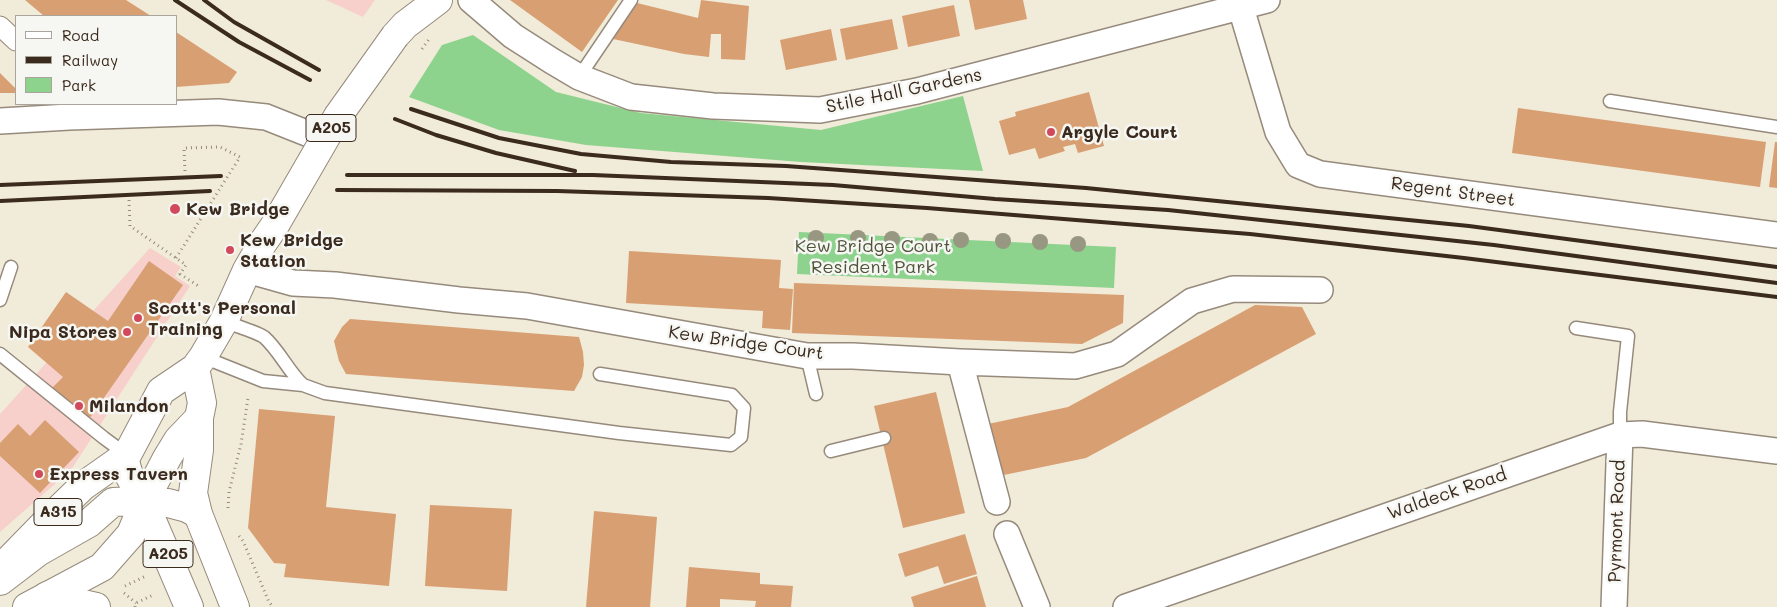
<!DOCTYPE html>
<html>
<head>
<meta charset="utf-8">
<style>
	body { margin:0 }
	#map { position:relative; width:1777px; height:607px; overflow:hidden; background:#f1ebd9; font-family:Mali,sans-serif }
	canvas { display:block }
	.legend { position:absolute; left:15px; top:15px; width:162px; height:90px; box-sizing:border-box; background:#f6f6f2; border:1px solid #aba49d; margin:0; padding:6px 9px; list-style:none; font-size:15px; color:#3b2a1e }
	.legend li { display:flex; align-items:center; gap:10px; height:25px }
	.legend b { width:25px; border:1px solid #aba49d }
</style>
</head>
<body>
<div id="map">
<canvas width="1777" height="607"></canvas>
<ul class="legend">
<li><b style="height:6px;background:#fff"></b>Road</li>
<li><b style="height:6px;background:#3b2a1e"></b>Railway</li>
<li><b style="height:14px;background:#8dd38d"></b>Park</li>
</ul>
</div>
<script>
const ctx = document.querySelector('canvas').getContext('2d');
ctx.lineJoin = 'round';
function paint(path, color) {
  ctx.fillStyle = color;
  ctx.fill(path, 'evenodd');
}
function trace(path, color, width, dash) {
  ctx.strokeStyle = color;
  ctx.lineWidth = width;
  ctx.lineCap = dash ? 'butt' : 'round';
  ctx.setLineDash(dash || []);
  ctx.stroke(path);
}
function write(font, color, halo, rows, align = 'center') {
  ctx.font = font + ' Mali,sans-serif';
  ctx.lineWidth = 5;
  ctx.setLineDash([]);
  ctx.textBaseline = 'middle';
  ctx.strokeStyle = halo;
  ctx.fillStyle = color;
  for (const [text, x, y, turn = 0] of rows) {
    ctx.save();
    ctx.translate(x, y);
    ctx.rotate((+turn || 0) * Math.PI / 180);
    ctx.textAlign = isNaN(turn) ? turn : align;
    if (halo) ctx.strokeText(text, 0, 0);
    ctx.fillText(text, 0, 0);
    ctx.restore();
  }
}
const built = new Path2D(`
	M326,0H375L363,17Z
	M150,248L181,267L175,276L190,286L71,470L0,532V414Z`);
const green = new Path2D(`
	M473,35L556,92L641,113L821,130L963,96L983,171L801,162L586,145L499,130L409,97L442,45Z
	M799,232L1116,247L1114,288L797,274Z`);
const building = new Path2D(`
	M25,0H126L151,16H44Z
	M510,0H618L582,52Z
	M701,0L749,6L745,60L721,59V34H711L709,57L684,54L613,39L637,3L698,18Z
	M969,0H1023L1027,19L975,30Z
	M954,5L960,36L908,47L902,16Z
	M892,19L898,49L846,60L840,29Z
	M831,29L837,60L786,70L780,40Z
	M176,32L237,72L229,83L176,87Z
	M0,73L16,89V93H0Z
	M1089,92L1104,146L1078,153L1075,144L1063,147L1065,151L1039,159L1035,148L1009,155L999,121L1016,116L1015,112Z
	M1518,108L1766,142L1760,187L1512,153Z
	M1775,142H1777V188L1769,187Z
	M629,251L781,260L779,288L793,289L790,330L762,328L763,311L626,303Z
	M149,261L183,285L87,422L50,390L63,377L28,347L66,292L108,321Z
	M794,283L1124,295L1123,323L1082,344L792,333Z
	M1255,305L1302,307L1316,334L1086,458L999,476L988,424L1068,407Z
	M350,319L579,337L583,352L584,365L582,377L574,391L346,374L339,361L334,341L342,327Z
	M936,392L965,513L903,528L874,406Z
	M259,409L335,416L326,507L396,514L389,586L284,577L286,564L274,563L248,528Z
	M45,420L79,452L40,493L0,456V443L18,424L30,436Z
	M430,505L512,509L507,591L425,586Z
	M594,511L657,517L650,607H586Z
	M965,534L977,574L944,584L938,566L905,577L898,554Z
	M689,567L760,573V584L793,586L791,607H755L756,601L720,599V607H686Z
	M977,576L986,607H914L911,597Z`);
const path = new Path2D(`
	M185,171L184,148L220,147L240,157
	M129,200L130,226L186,265L180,274L200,287
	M228,508L229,492L241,444L248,398
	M239,536L243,541L269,602L273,607
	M125,586L146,576
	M124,593L136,603
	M135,607L136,603L153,595`);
const service = new Path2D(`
	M579,77L631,0
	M1610,101L1777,127
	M0,300L11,267
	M1576,328L1628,336L1620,412V435
	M0,354L104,438L127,455
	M807,356L816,394
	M203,357L263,381L303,385C288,371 279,350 264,337C257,332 233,325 224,321
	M303,385L325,393L619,433L731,445L741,437L744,408L732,395L600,374
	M831,451L884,438`);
const pedestrian = new Path2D(`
	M0,26L16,41`);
const minor = new Path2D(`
	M471,0L513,36L552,61L579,77L631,97L713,106L820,110L917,91L1267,0
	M1241,8L1278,132L1298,165L1320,174L1777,235
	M0,121L69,117L218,112L266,117L324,140
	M247,270L293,283L335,285L459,300L527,306L807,356H853L960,362L1075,366L1117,354L1192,301L1233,289L1320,290
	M960,362L997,502
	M1007,534L1037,607
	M1126,607L1620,435L1642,434L1777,451
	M1614,607L1620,435`);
const primary = new Path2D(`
	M0,581L38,552L89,523L113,502L137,501L168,503L187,508L198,514
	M27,607L102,567L131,534L144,502L167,458L178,440L199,418`);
const trunk = new Path2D(`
	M395,36L405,25L438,0
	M195,368L202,403L199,418V450L193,493L198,514L235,607
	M0,579L10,559L49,519L83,486L127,455
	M47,596L96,607
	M189,607L144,502L129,475L125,462L127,455L161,391L195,368L203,357L224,321L247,270L262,244L275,225`);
const rail = new Path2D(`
	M175,0L239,42L310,80
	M204,0L234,22L319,70
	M411,109L499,138L581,154L671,162L786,166L1086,188L1469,226L1777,267
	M395,119L436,135L496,153L575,171
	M347,175H593L833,185L995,199L1168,210L1494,245L1777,283
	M0,185L221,176
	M337,190L557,191L768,198L927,208L1250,234L1464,258L1777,297
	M0,201L210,191`);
const pathBridge = new Path2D(`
	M422,49L429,39
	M176,258L240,157`);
const trunkBridge = new Path2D(`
	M275,225L338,116L395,36`);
const trees = [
	[816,238],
	[858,238],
	[892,239],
	[961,240],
	[930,241],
	[1003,241],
	[1040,242],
	[1078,244]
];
const markers = [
	[1051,132,5,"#d1495b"],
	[175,209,6,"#d1495b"],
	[230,250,5,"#d1495b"],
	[138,318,5,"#d1495b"],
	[127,332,5,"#d1495b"],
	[79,406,5,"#d1495b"],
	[39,474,5,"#d1495b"]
];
const shields = [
	[331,128,50],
	[58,512,48],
	[168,554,50]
];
const shieldNames = [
	["A205",331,128],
	["A315",58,512],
	["A205",168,554]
];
const streetNames = [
	["Stile Hall Gardens",904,91,-12],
	["Regent Street",1453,192,8],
	["Kew Bridge Court",746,343,8],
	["Waldeck Road",1447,494,-19],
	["Pyrmont Road",1617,521,-88]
];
const poiNames = [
	["Argyle Court",1061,132],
	["Kew Bridge",186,209],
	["Kew Bridge",240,240],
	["Station",240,261],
	["Scott's Personal",148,308],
	["Training",148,329],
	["Nipa Stores",117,332,"right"],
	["Milandon",89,406],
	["Express Tavern",49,474]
];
const parkNames = [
	["Kew Bridge Court",873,246],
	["Resident Park",873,267]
];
paint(built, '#f7d0cb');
paint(green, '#8dd38d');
paint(building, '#d89f73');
trace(service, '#968a7c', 15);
trace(pedestrian, '#968a7c', 21);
trace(minor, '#968a7c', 28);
trace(primary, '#968a7c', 30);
trace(trunk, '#968a7c', 30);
trace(path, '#968a7c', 3, [1, 4]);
trace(service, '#fff', 12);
trace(pedestrian, '#fff', 19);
trace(minor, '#fff', 25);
trace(primary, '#fff', 28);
trace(trunk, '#fff', 28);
trace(rail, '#3b2a1e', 4);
trace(trunkBridge, '#968a7c', 30, []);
trace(pathBridge, '#968a7c', 3, [1, 4]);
trace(trunkBridge, '#fff', 28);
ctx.fillStyle = '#989882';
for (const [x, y] of trees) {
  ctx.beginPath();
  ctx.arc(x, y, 8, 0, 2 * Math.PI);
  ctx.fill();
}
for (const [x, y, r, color] of markers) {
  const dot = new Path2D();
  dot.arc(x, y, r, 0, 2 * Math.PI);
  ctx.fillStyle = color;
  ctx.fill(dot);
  trace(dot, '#f6f6f2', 2);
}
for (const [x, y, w] of shields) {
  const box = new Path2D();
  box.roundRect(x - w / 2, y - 13.5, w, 27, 4);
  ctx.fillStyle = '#f6f6f2';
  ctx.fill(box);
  trace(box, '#3b2a1e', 1);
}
write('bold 16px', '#3b2a1e', null, shieldNames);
write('18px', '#3b2a1e', '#f6f6f2', streetNames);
write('bold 18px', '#3b2a1e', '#f6f6f2', poiNames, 'left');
write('18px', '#50543a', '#f6f6f2', parkNames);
</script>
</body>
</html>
